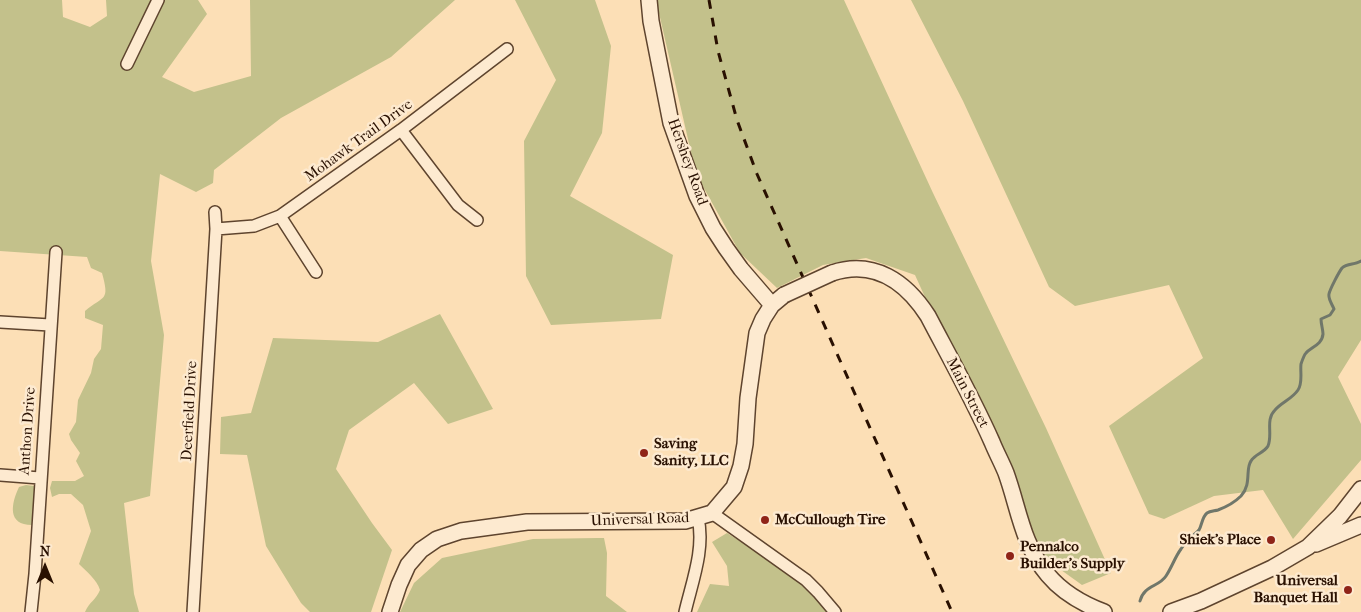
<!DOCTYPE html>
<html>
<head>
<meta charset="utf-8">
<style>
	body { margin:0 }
	#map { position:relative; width:1361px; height:612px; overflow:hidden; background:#fcdfb6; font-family:"IM FELL French Canon",serif }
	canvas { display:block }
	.north { position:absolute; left:20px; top:542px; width:50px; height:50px; -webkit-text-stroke:4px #fdead0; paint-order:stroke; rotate:0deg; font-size:14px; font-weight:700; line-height:20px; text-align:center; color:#291001 }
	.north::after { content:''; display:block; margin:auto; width:18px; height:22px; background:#291001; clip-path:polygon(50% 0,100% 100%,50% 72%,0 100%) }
</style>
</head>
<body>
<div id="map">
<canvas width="1361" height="612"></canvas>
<div class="north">N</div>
</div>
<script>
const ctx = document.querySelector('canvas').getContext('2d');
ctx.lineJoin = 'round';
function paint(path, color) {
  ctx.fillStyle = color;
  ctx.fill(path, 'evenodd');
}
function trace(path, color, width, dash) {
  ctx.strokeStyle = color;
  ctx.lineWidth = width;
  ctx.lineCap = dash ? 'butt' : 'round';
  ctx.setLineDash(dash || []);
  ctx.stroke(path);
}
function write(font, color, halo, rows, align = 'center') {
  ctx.font = font + ' "IM FELL French Canon",serif';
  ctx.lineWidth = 5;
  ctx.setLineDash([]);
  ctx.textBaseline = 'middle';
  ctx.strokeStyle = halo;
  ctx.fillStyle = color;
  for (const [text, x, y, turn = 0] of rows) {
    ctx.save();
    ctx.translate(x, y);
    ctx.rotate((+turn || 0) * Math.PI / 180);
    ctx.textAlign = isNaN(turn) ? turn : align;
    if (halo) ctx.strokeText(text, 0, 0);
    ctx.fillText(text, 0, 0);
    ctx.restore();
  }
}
const green = new Path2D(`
	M0,0H62L63,17L90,27L107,16L106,0H198L207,14L162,77L194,92L251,76L250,0H455L391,57L281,118L214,170L213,183L196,192L160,174L151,261L164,335L150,496L124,503L134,594L139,612H85C90,601 96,600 100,590C97,580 87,572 79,564L91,531L83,505L71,494H59L52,497L50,488L52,481H75L84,476L76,461L80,453L71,440L69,434L76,422L78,400L91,373L94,359L101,349L103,325L85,318V311C104,295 110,302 102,273L91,268L87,257L0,251Z
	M515,0H595L611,46L602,133L570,196L673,255L661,319L551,325L526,276L524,141L556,80Z
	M656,0H844L933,193L1046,428L1111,573L1082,585L1043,557L915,275L866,258L823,265L777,288L740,253L696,174Z
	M911,0H1361V340L1338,377L1361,424V460L1293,539L1263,490L1214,496L1164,519L1149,514L1109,426L1203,358L1169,285L1075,306L1049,287L963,101Z
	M440,314L493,409L448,424L414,383L349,430L336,469L372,523L392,550L371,612H310L301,603L266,546L247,455L220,454L221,417L251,413L273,338L378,342Z
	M26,485L34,486C40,496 35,513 32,525C7,525 11,504 19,487Z
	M727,533L829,597L838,612H697L710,584L729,586L727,566L712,542Z
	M597,538H604L607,553L606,596L627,612H400L414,583L442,558L533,539Z`);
const stream = new Path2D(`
	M1140,601C1144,585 1159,587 1166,576C1172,567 1175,557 1181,549C1183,546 1185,543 1188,540C1191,536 1196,534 1199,530C1202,525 1202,517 1207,513C1210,511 1215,511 1218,510C1226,507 1235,502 1241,496C1252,484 1245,469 1251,461C1255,454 1264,453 1268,446C1273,434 1265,420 1275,410C1282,402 1292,399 1298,390C1303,383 1300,372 1301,364C1302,361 1304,355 1306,353C1311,347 1322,345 1323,334C1323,330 1321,324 1321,319L1330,315L1334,309C1332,304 1328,299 1329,294C1330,289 1339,272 1342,268C1347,263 1355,265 1361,261`);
const minor = new Path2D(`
	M127,64L158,0
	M401,130L458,205L477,220
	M280,216L316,272
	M216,229L254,226L280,216L401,130L507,49
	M0,322L50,325
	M0,475L40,478
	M712,513L806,580L818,592L835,612
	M31,612L35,574L56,252
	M193,612L216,229L215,212
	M685,612C692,582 705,549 698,518`);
const tertiary = new Path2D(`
	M649,0L651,21L671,123L697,196L713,228L726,248L741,269L772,305
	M832,273C874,259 906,282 928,316C950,358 973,399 992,442C996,452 1002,463 1006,473C1019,509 1022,544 1048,575C1063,593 1083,604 1104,612
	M1316,544L1361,525
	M390,612L399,585L408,565L421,550L437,539L461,531L527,522L685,521L712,513L734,487L741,466L745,444L748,398L757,333L763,319L772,305L784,295
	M1171,612L1201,601L1272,568L1308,547L1340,516L1361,489`);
const rail = new Path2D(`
	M709,0L718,51L737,120L757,174L952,612`);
const tertiaryBridge = new Path2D(`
	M784,295L832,273`);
const markers = [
	[644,453,5,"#8f2418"],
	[765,520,5,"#8f2418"],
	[1271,540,5,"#8f2418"],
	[1010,556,5,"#8f2418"],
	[1348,590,5,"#8f2418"]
];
const streetNames = [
	["Mohawk Trail Drive",359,141,-36],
	["Hershey Road",687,162,70],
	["Main Street",967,393,63],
	["Deerfield Drive",190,411,-87],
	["Anthon Drive",28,431,-86],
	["Universal Road",640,520,-2]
];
const poiNames = [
	["Saving",654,444],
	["Sanity, LLC",654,461],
	["McCullough Tire",775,520],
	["Shiek's Place",1261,540,"right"],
	["Pennalco",1020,547],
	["Builder's Supply",1020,564],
	["Universal",1338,581,"right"],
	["Banquet Hall",1338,598,"right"]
];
paint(green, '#c3c18b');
trace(stream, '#70776a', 3);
trace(minor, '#5e442e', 14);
trace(tertiary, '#5e442e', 18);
trace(minor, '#fdead0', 11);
trace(tertiary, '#fdead0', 15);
trace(rail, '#291001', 3, [9, 9]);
trace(tertiaryBridge, '#5e442e', 18, []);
trace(tertiaryBridge, '#fdead0', 15);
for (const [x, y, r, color] of markers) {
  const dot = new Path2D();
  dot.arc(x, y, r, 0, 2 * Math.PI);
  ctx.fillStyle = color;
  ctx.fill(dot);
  trace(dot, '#fdead0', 2);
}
write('15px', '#291001', '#fdead0', streetNames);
write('bold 15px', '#291001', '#fdead0', poiNames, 'left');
</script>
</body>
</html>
